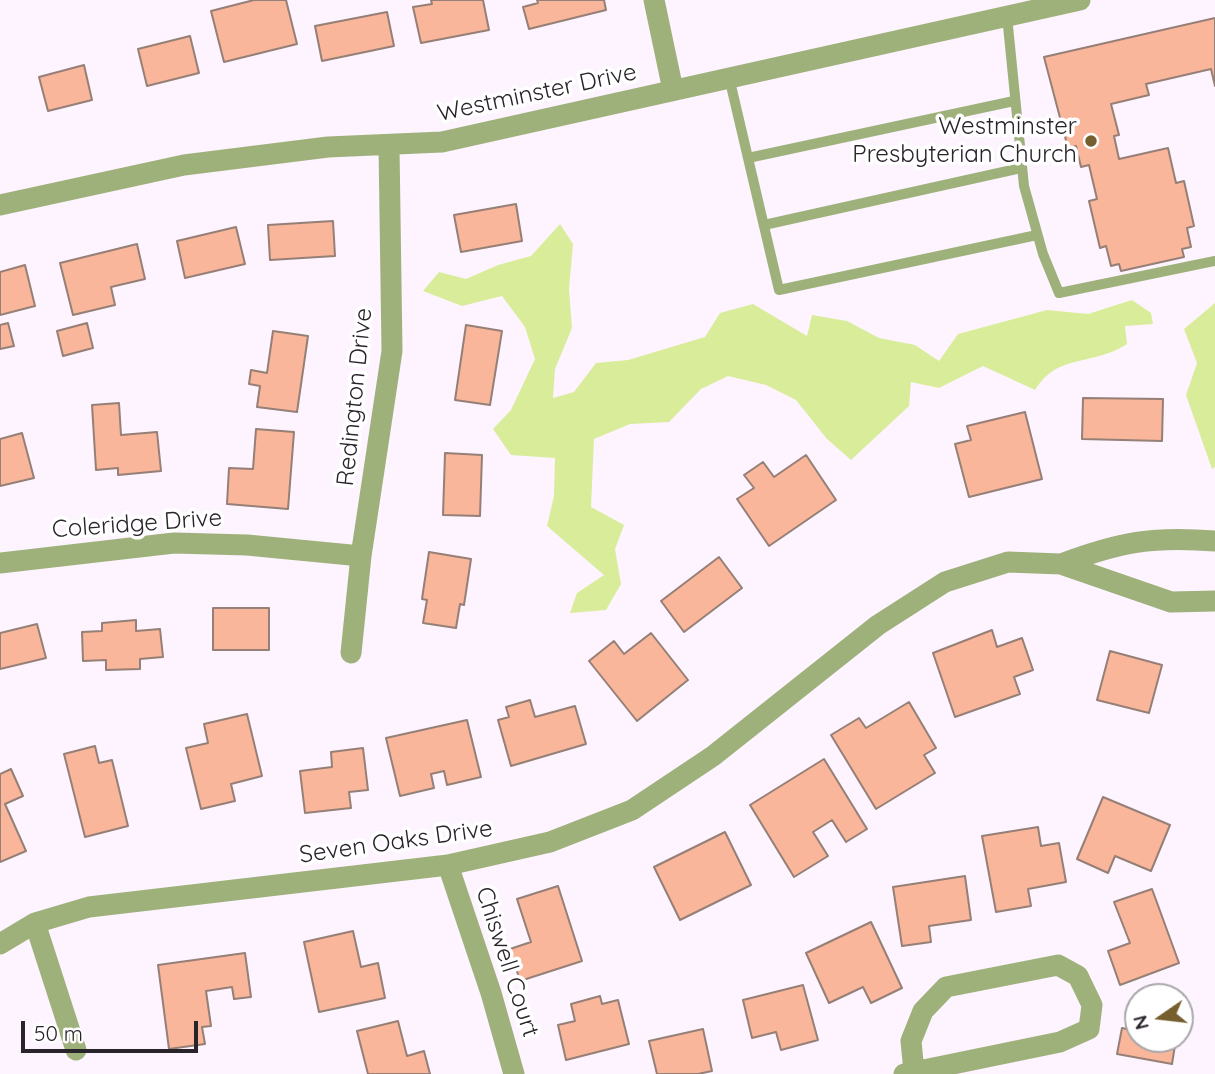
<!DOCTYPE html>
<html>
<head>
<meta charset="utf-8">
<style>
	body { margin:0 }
	#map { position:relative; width:1215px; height:1074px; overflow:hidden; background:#fdf4ff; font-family:Quicksand,sans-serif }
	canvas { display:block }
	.north { position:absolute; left:1124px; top:983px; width:70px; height:70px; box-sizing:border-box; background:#fff; border:2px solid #a9a7aa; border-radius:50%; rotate:256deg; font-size:19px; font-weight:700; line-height:28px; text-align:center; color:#29232a }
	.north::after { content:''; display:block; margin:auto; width:24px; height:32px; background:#765e2e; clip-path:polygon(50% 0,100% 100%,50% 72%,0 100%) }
	.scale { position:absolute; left:21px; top:1021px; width:177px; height:32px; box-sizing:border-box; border:4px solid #29232a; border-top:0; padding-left:9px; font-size:21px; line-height:24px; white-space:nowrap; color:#29232a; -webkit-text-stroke:5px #fff; paint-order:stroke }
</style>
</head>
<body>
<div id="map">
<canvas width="1215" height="1074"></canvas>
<div class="north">N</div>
<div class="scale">50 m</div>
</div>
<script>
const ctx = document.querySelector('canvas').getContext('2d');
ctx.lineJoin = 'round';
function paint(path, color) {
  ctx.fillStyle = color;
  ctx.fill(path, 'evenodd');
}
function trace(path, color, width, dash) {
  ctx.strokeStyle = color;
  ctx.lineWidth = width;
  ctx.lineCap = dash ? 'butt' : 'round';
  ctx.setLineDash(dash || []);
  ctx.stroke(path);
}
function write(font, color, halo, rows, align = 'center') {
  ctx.font = font + ' Quicksand,sans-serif';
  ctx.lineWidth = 7;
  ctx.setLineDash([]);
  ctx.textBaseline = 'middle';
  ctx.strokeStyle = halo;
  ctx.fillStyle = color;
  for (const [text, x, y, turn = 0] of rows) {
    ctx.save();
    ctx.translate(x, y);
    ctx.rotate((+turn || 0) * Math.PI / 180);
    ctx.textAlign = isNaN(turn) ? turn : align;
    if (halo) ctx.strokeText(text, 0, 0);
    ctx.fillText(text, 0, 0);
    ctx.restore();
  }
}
const green = new Path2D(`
	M560,224L573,244L569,289L572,328L555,369L553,398L574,392L596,363L628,360L705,337L720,313L753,304L807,336L812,315L847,321L879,338L915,345L939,361L958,334L1047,310L1088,314L1132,300L1151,313L1153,324L1125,326L1127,344C1094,366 1057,353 1035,390L983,366L939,388L911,382L909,406L851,460L827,439L796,400L766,385L728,376L701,389L669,422L630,424L594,439L591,507L624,525L615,549L621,584L606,610L570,613L577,593L604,575L547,526L554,496L555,458L511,455L493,429L511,410L535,359L525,327L502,296L462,306L423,291L439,272L466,279L498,265L531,256Z
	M1215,303V467L1212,469L1186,395L1197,363L1184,329Z`);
const building = new Path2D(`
	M254,0H286L297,44L224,62L211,11Z
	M431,0H483L489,30L421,43L413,7L432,4Z
	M537,0H604L606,10L529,29L523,7L538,3Z
	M387,12L394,46L322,61L315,26Z
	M1215,18V86L1211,69L1146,84L1149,95L1111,104L1119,135L1114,136L1119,159L1168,148L1176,183L1184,181L1194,226L1187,228L1191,247L1182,249L1184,257L1121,271L1119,264L1111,266L1106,246L1100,248L1089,201L1097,199L1089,165L1081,167L1076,146L1068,148L1044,57Z
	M190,36L199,73L147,86L138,49Z
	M84,65L92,100L48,111L39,77Z
	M516,204L522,241L461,252L454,215Z
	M333,221L335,256L270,260L268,225Z
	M236,227L245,264L185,278L177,241Z
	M137,244L145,279L111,287L115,305L73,315L60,263Z
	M25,265L35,306L0,315V272Z
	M8,323L14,346L0,349V325Z
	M87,323L93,348L63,356L57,331Z
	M466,325L502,331L490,405L455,400Z
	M273,331L308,336L297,412L257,407L260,386L249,384L251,370L267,373Z
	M1083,398L1163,399L1162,441L1082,439Z
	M119,403L121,435L157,432L161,471L118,475V468L96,470L92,405Z
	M1025,412L1042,479L969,497L955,444L971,440L967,426Z
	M256,429L294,432L288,509L227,504L229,468L253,469Z
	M22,433L34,478L0,486V439Z
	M445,453L482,455L480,516L443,515Z
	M806,455L836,500L769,546L737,499L754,488L744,475L763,462L774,477Z
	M429,552L471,559L464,605L460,604L456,628L423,623L427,600L422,599Z
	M719,557L742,588L684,632L661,601Z
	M213,608H269V650H213Z
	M136,620V631L160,629L163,657L140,659V669L106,670V660L83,661L82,632L102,631V623Z
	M37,624L46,658L0,669V633Z
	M992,630L997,647L1022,638L1033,670L1014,677L1020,694L955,717L933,653Z
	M651,633L688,680L637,721L589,661L614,641L624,654Z
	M1110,651L1162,665L1149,713L1097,700Z
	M530,700L535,717L575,706L586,744L511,766L498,720L509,717L506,707Z
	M909,702L936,748L924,755L935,773L876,809L831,735L859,718L866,728Z
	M247,714L262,776L231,784L235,801L201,809L186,748L208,743L204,724Z
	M467,720L481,777L447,785L444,771L431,774L434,788L400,796L386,738Z
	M95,746L99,763L112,760L128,826L85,837L64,754Z
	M363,748L368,790L349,792L351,808L305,813L300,771L332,767L331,752Z
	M824,759L867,829L846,842L832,820L813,832L828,856L794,877L750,805Z
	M11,769L23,796L5,804L26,851L0,862V774Z
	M1103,797L1170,825L1151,871L1115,856L1108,873L1077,859Z
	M1038,827L1041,846L1059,843L1066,882L1028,889L1031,906L996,912L982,836Z
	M725,832L751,885L680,920L654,867Z
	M965,876L971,920L929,926L931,942L902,946L893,887Z
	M558,886L582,961L520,981L510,949L531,942L517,899Z
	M1152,889L1179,963L1120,985L1108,951L1130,943L1114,902Z
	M871,922L902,988L871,1003L863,987L829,1003L806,953Z
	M353,931L361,967L378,963L385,998L319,1012L304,942Z
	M245,953L251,997L234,999L232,987L206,991L211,1026L202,1027L205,1044L169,1049L158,965Z
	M803,985L818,1040L781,1050L776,1032L752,1038L743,1000Z
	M600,996L602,1004L618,1000L629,1044L566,1060L558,1025L575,1021L571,1004Z
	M398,1021L407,1056L424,1051L430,1074H368L357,1031Z
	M1122,1028L1138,1031V1039H1176L1172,1064L1117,1054Z
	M703,1029L712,1071L698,1074H657L649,1041Z`);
const lane = new Path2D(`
	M1007,16L1024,186L1043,254L1059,293L1215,261
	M729,77L748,158L1014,101
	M748,158L779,290L1037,235
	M764,225L1021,168`);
const street = new Path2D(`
	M654,0L673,90
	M0,205L184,165L328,147L442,142L1080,0
	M0,563L174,543L247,545L361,556
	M1061,564C1120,542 1152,536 1215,541
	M351,653L361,556L392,351L389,146
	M448,865L491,993L514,1074
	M35,923L76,1050
	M0,944L35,923L89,907L448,865L550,842L632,810L713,756L878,625L945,582L1008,562L1061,564L1171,602L1215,601
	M904,1074L1060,1042L1089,1029L1092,1005L1078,976L1058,965L946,987L923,1011L911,1041L914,1072`);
const markers = [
	[1091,141,7,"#765e2e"]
];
const streetNames = [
	["Westminster Drive",537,93,-12],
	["Redington Drive",355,397,-84],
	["Coleridge Drive",137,524,-4],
	["Seven Oaks Drive",396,842,-8],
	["Chiswell Court",507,962,72]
];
const poiNames = [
	["Westminster",1077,127],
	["Presbyterian Church",1077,155]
];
paint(green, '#d9ec9a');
paint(building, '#f9b69a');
trace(building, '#957f76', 2);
trace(lane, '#9fb17b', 10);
trace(street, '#9fb17b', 21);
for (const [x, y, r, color] of markers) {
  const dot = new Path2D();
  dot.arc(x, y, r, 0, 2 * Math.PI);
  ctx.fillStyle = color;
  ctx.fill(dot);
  trace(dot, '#fff', 2.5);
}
write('24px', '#29232a', '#fff', streetNames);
write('24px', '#29232a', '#fff', poiNames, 'right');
</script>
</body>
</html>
